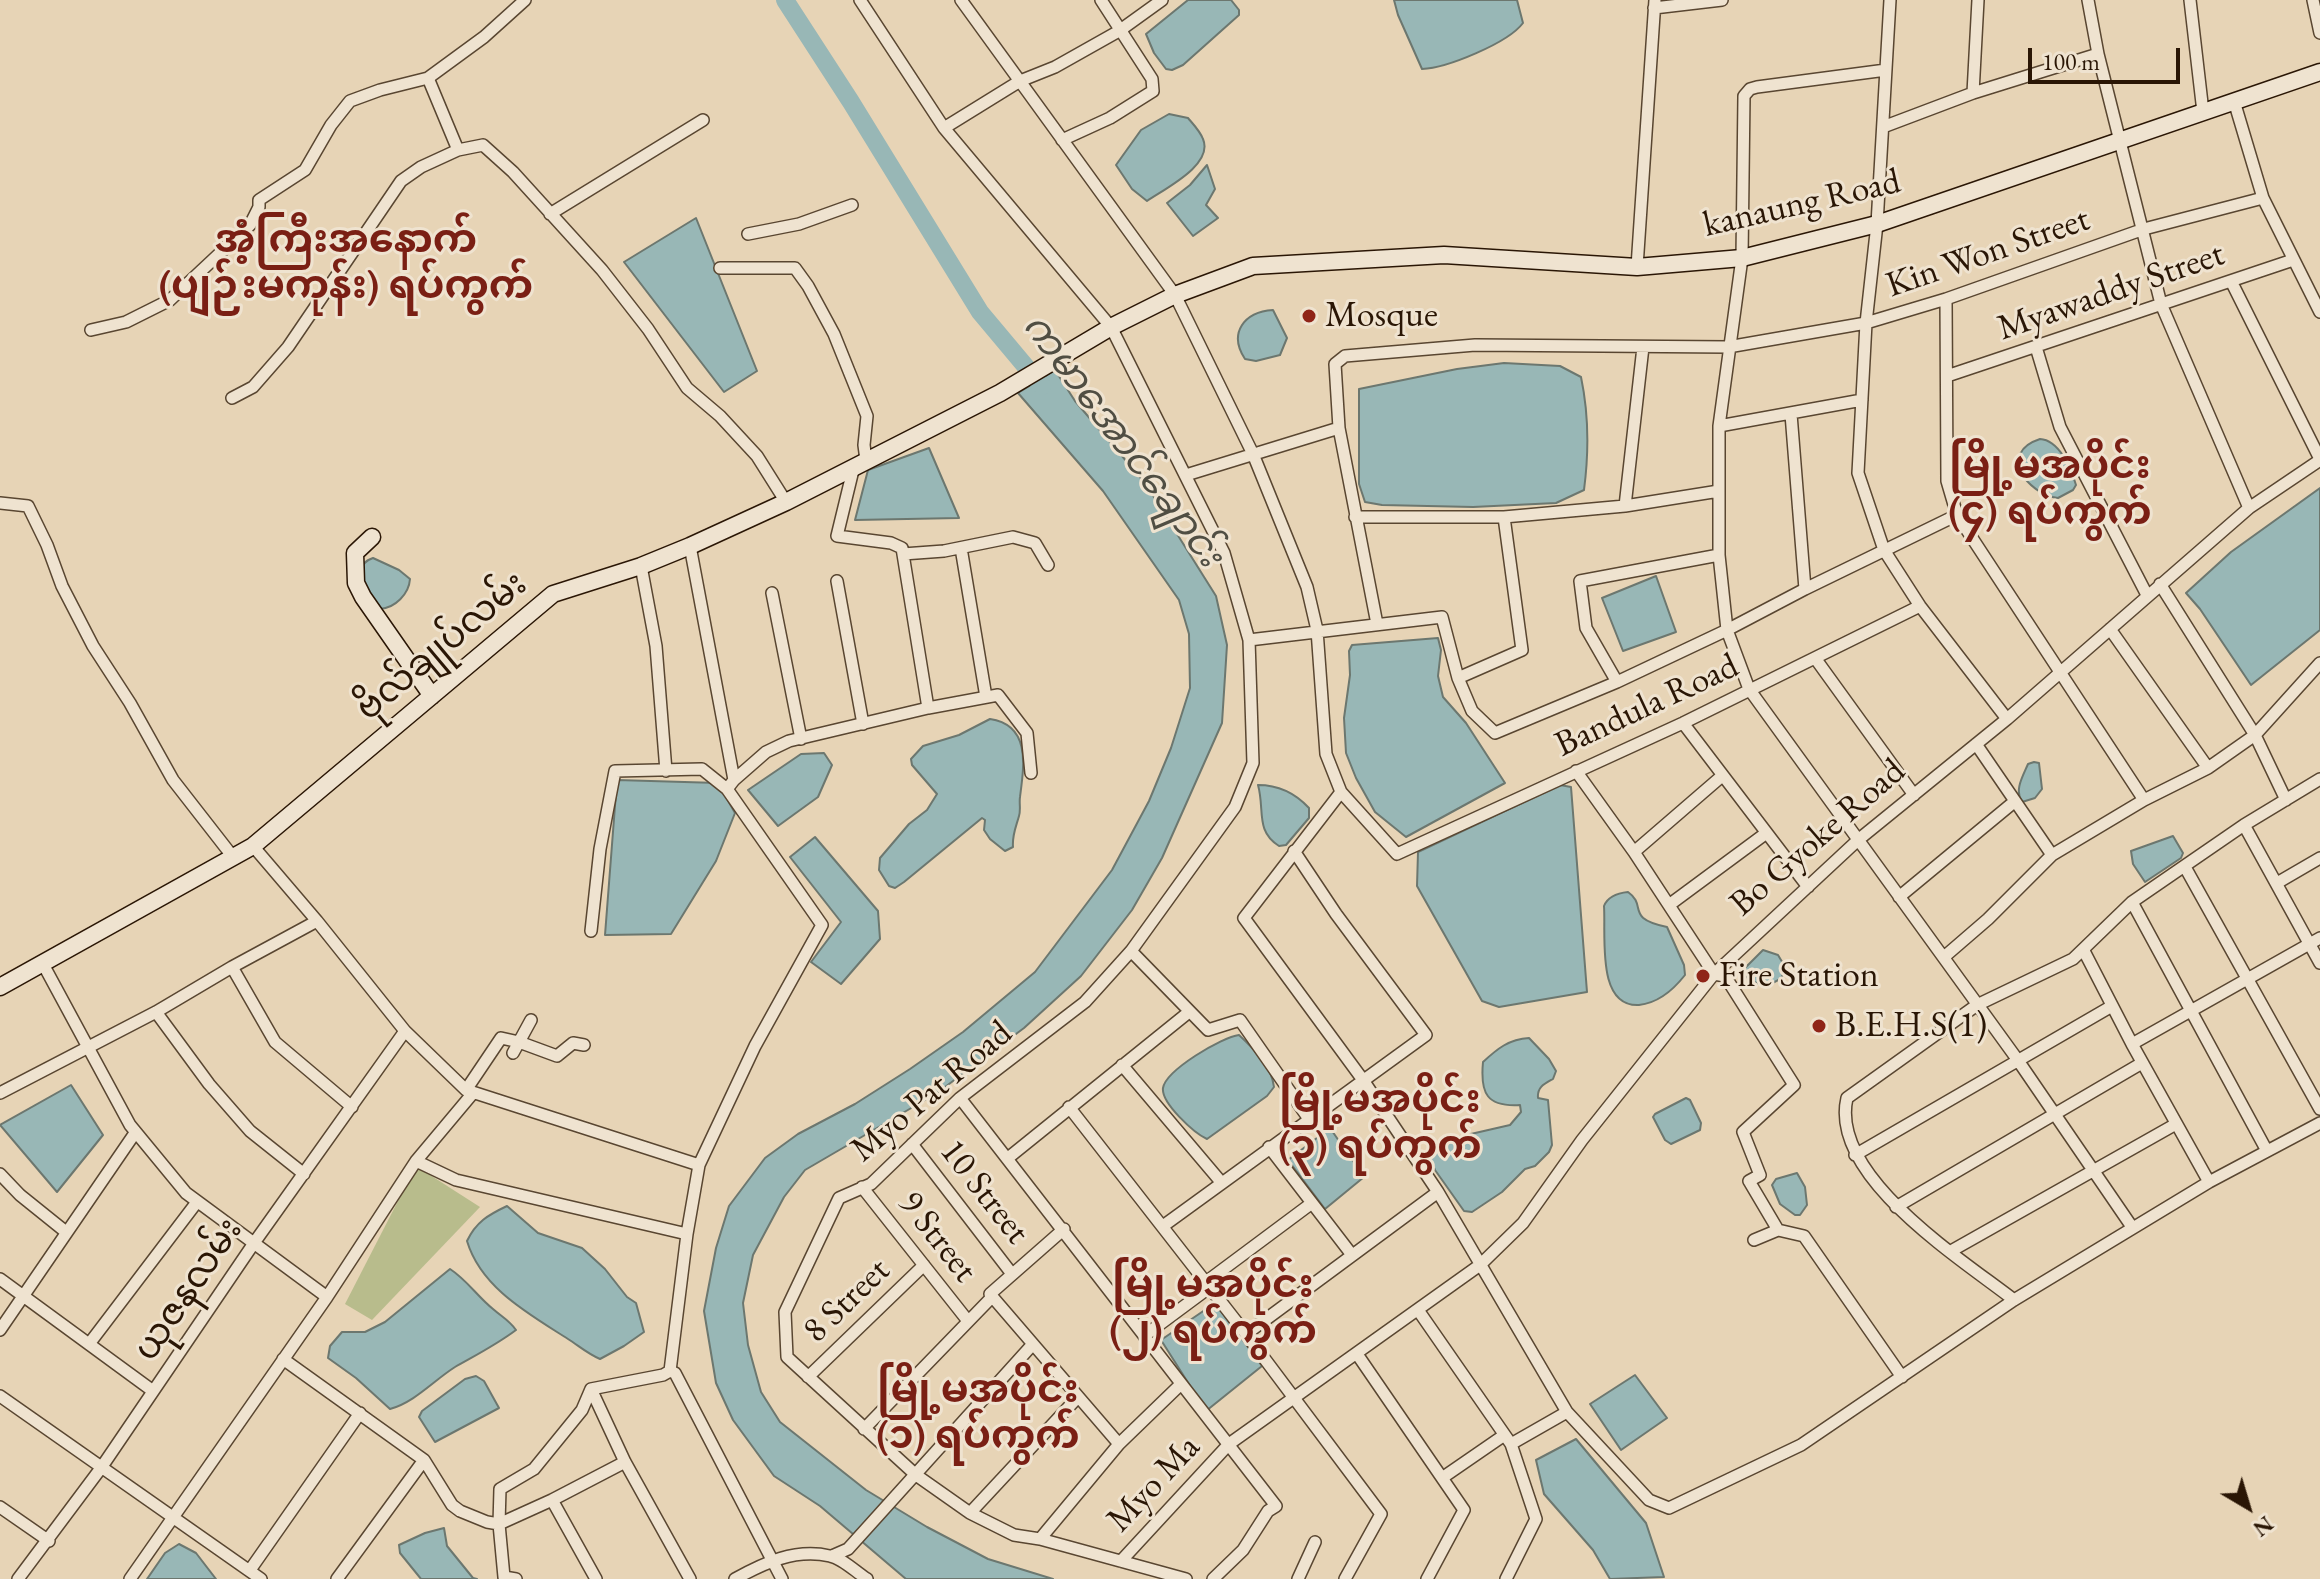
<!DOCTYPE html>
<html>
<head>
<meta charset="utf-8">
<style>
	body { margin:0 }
	#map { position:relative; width:2320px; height:1579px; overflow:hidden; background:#e7d4b6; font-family:"EB Garamond",serif }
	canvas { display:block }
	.north { position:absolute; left:2208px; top:1467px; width:80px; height:80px; -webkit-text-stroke:6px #efe3d0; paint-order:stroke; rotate:142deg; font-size:22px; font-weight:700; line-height:32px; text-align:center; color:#2a1605 }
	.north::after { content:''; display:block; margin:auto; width:28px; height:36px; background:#2a1605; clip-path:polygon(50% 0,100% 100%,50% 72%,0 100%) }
	.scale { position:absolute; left:2028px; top:48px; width:152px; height:36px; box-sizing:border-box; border:4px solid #2a1605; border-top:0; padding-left:10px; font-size:24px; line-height:28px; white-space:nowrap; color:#2a1605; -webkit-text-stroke:6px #efe3d0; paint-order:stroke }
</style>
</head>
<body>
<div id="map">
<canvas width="2320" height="1579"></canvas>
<div class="north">N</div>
<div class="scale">100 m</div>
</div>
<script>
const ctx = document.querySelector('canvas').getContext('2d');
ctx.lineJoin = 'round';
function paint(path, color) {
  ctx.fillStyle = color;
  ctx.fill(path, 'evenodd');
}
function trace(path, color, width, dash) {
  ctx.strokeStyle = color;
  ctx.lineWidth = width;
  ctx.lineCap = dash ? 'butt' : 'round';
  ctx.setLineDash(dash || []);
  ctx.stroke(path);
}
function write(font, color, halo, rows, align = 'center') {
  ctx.font = font + ' "EB Garamond","Noto Sans Myanmar",serif';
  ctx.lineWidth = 6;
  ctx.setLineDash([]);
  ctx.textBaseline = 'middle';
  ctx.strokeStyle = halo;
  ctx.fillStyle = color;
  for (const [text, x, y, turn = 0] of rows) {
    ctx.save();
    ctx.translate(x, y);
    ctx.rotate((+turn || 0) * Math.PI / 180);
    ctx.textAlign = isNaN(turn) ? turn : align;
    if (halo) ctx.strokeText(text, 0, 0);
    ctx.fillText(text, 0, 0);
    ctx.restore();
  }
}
const green = new Path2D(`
	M416,1166L480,1207L372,1320L345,1304Z`);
const water = new Path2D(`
	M1188,0H1231L1239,10V15L1183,65L1172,70L1166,69L1154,53L1146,34Z
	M1394,0H1517L1523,23C1508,43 1447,68 1422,69L1398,15Z
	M1169,114L1188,118C1193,124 1200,131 1203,139C1214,165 1164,189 1147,201L1132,189L1116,165L1141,130Z
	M1207,165L1215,189L1206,205L1218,218L1193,236L1167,203L1190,185Z
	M696,218L757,371L724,392L624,262Z
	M1273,310L1287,338L1280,355L1256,361L1245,359C1228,333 1244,312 1273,310Z
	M1504,363L1560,366L1581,377C1589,415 1589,452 1584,490L1556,503L1473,507L1382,505L1365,502L1359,484V389L1457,369Z
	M1055,370L1075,401L1145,483L1216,596L1227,645L1222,723L1162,858L1132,910L1081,976L1024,1028L937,1093L805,1170L784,1197L753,1255L743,1303L748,1345L761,1392L780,1422L866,1490L927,1527L988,1559L1053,1579H906L820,1506L774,1476L733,1420L716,1383L704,1311L716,1248L729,1206L765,1158L798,1134L855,1104L910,1069L963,1032L1035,972L1112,870L1149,801L1171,748L1190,688L1189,634L1179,600L1103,491L1018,393Z
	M2040,439C2059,440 2071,468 2076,485L2073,490L2058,498C2027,494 1997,453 2040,439Z
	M929,448L959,518L855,520L868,470Z
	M2320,488V630L2251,685L2200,609L2186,593L2231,552Z
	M373,558L399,570L410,579C409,594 395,608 380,609C367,597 348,566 373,558Z
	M1656,576L1676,632L1623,651L1602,598Z
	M1438,638L1441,650L1438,676L1443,697L1466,723L1505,783L1406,837L1375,812L1356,778L1346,753L1344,718L1350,675L1349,651L1352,645Z
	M990,719C1031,725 1024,766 1020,797C1019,803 1021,810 1019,816C1016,827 1012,835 1013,847L1005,851L990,839L984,830L985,820L982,818L904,882L895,888L889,886L879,870L880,858L909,824L927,810L937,794L912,765L911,759L923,746L959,735Z
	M824,753L832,765L818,797L778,826L748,790L801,754Z
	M2034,762L2039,763L2042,789L2035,798L2022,802C2014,790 2023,776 2028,764Z
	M617,780L718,783L735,813L716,861L671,934L605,935Z
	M1258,785C1279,785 1296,794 1309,808V818L1286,845L1279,846C1255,831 1265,810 1258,785Z
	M1560,785L1571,787L1587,992L1499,1007L1482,1001L1417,886L1418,852Z
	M2173,836L2183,853L2181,858L2145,882L2133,864L2131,851Z
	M815,837L878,911L880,939L841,984L811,962L841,922L790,857Z
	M1628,892C1648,906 1624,918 1667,927L1684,965L1685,975C1674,989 1658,1003 1639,1005C1596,1007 1606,936 1604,906C1608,896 1618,893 1628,892Z
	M1763,950L1778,955L1784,965L1782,977C1770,988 1756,986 1744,975L1745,968Z
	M1239,1035C1253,1048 1272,1067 1274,1087L1267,1096L1207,1139C1194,1133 1161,1103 1163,1088C1166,1070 1222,1037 1239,1035Z
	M1529,1038L1549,1059L1556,1071L1553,1079C1544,1084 1537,1087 1538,1098L1548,1100L1552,1145L1549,1152L1535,1166L1525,1169L1502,1192L1472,1212L1464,1211L1435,1170L1430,1159L1449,1139L1510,1125L1521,1112L1520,1105C1487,1107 1480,1094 1483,1062C1497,1049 1509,1039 1529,1038Z
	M71,1085L103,1135L57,1192L0,1125Z
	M1686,1098L1690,1100L1701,1123L1700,1130L1671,1144L1665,1140L1653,1117L1655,1114Z
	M1330,1128L1364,1177L1325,1209L1288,1160Z
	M1797,1173L1805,1187L1807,1205L1800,1215H1795L1780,1204L1772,1185L1776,1179Z
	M507,1206L538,1233L582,1248L605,1269L627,1297L636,1303L644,1332L624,1346L600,1359C588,1354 579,1346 568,1339C529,1314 481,1288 467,1241C476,1222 488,1215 507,1206Z
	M450,1269C467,1280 477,1296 493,1309C502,1317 509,1320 516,1330C496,1345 476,1355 455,1367C433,1381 415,1402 390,1409L356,1378L328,1358L330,1346L342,1332H365L385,1322Z
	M1215,1303L1262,1366L1206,1411L1161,1340Z
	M1635,1375L1667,1418L1621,1450L1590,1404Z
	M476,1376L484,1381L499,1408L435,1442L419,1417L422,1411L465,1379Z
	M1576,1439L1646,1523L1664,1577L1610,1579L1593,1550L1544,1494L1536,1460Z
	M444,1528L447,1546L473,1578L477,1579H421L400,1553L399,1545L425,1533Z
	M179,1544L196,1553L216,1579H147L165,1553Z`);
const river = new Path2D(`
	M785,0L851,102L980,312L1042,386`);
const street = new Path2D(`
	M860,0L944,128L1111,327L1224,553L1249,640L1253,763L1235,807L1131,951L1085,1002L960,1098L871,1184L839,1198L785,1312L787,1357L916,1475L970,1513L1014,1535L1040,1539L1186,1579
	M961,0L1175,295L1253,454L1307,587L1317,630L1326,754L1341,792L1397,854L1683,723L1920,606
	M1890,0L1877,224L1866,323L1858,473L1884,550L1920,606L2007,719
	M2088,0L2098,54L2161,304L2249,508
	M2190,0L2203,112
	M2313,0L2320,33
	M1654,8L1722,0
	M1886,70L1757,87L1750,89L1744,96L1742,258L1719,426V555L1727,630L1749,689L2017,1059L2132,1227
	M428,78L458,150L483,145L513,172L602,270L648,329L687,388L720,416L757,456L786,502
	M1973,93L1978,0
	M2234,101L2263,198L2320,312
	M1883,127L1973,93L2098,54
	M944,128L1020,81L1055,67L1119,31L1162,0
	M1062,140L1110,118L1153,91L1152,79L1101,0
	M550,214L703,120
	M748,234L799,224L852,205
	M1637,267L1655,0
	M720,268H795L808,286L834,334L867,416L864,445L866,460
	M2231,281L2320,459
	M1946,299L1947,481L1957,515L2144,800
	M91,330L126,322L170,300L250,225L259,207V200L305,170L331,125L350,101L380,90L428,78L484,37L525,0
	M2036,347L2060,427L2147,595
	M1947,376L2293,260
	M232,398L253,387L288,347L401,181L421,167L458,150
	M1791,414L1805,589
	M1719,426L1862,400
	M1186,475L1339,428
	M0,503L28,506L47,545L62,586L93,646L130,703L173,780L233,857
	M1625,506L1643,347
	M1355,517H1504L1625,506L1719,491
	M690,546L734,780
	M961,548L986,697
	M903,554L944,551L1013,537L1035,543L1048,565
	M641,566L656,646L666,771
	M837,581L863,724
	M2160,584L2255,735L2286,800
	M772,593L801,739
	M1377,624L1339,428L1335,364L1345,356L1475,345L1728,347L1866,323L1946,299L2144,229L2263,198
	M2110,629L2208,768L2255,735L2320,663
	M1249,640L1442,617L1458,678L1472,711L1495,733L1617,682L1727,630L1805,589L1957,515
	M1815,658L1914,795
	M1458,678L1522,650L1504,517
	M1617,682L1586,628L1580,581L1719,555
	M928,708L998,695L1027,733L1031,773
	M1683,723L1808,887
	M1976,744L2052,855L2144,800L2208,768
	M1576,771L1634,852L1714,974L1725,976L1794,1085L1743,1132L1760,1175L1749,1181L1778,1230
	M1341,792L1244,918L1363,1080L1438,1192L1567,1412L1649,1500L1669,1508L1801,1445L2014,1300L2209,1182L2320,1123
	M2244,825L2320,963
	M253,846L317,921L405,1031L466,1090L699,1165
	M1634,852L1722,776
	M2185,867L2320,1109
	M2277,883L2320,858
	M1899,897L2014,802
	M2132,902L2267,1151
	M1669,905L1765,834
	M591,931L600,849L615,771L702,769L727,789
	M1131,951L1208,1030L1240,1020L1309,1119
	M2084,951L2132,1044L2209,1182
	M1944,957L1988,919L2052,855
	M43,964L130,1125L186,1193L327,1297
	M232,967L275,1042L352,1107
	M156,1012L209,1084L250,1131L304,1174
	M2132,1044L2320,938
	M513,1053L531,1020
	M1122,1065L1221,1182
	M466,1090L501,1038L519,1042L557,1056L573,1043L584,1045
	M0,1093L156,1012L232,967L317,921
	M960,1098L1276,1506L1268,1511L1243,1550L1213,1579
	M1069,1107L1246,1334L1381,1514L1345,1579
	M912,1144L1012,1274
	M1269,1147L1352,1255
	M1855,1155L2112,1006
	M1008,1158L1189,1012
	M416,1161L456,1180L687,1234
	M0,1174L20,1195L66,1232
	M862,1187L968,1321
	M1896,1207L2142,1063
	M1163,1226L1426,1035L1336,914L1294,851
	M1064,1229L990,1294L1119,1444
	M1754,1240L1778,1230L1804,1236L1902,1377
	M1951,1251L2176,1124
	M0,1279L153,1391
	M1206,1282L1312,1203
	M2014,1300C1960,1258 1829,1176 1847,1098L1977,1005L2073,959L2132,902L2244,825L2320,779
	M1418,1310L1511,1444L1536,1519L1506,1579
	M0,1330L135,1133
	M1246,1334L1438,1192
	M1144,1336L1210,1287
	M89,1344L197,1202
	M1357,1354L1464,1510L1427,1579
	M283,1359L424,1460L452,1505L460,1511L487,1522L499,1524L552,1500L625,1462
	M670,1371L687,1234L699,1165L755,1046L822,925L727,789L734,780L766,752L789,741L928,708L902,548L891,543L837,536L854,466
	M808,1377L924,1265
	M591,1389L663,1375L670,1371L675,1373L782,1579
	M591,1389L625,1462L690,1579
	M0,1396L261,1579
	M864,1429L992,1297
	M1511,1444L1567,1412
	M1442,1478L1503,1436
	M552,1500L596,1579
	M0,1507L49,1541
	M970,1513L1078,1397
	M1040,1539L1119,1444L1180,1385
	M832,1556L848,1549L1033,1344
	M1121,1561L1229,1444L1480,1265L1523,1223L1582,1140L1714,974L1858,840L2007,719L2249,508L2320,460
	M250,1570L360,1413
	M18,1579L101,1468L254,1243L405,1031
	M130,1579L327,1297L416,1161L473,1093
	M337,1579L424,1460
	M516,1579L504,1577L499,1524L500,1489L534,1469L582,1410L591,1389
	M735,1579C764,1563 795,1548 830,1556C842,1558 856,1572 867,1579
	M1298,1579L1315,1542`);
const secondary = new Path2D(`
	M372,537L355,553L356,583L363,597L432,696
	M0,987L253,846L553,594L641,566L690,546L786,502L1000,393L1111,327L1175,295L1253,266L1444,255L1637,267L1742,258L1877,224L2320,72`);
const markers = [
	[1309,316,8,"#8f2418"],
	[1703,976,8,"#8f2418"],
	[1819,1026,8,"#8f2418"]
];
const streetNames = [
	["kanaung Road",1802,204,-13],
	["Kin Won Street",1988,253,-19],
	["Myawaddy Street",2111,292,-19],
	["ဗိုလ်ချုပ်လမ်း",442,647,-40],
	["Bandula Road",1647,706,-25],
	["Bo Gyoke Road",1818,838,-41],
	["Myo Pat Road",932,1092,-40],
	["10 Street",984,1192,52],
	["9 Street",937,1237,52],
	["ယုဇနလမ်း",189,1290,-56],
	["8 Street",847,1301,-44],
	["Myo Ma",1154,1484,-47]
];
const poiNames = [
	["Mosque",1325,316],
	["Fire Station",1719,976],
	["B.E.H.S(1)",1835,1026]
];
const waterNames = [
	["ကမာအောင်ချောင်း",1122,441,53]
];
const quarterNames = [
	["အံ့ကြီးအနောက်",346,241],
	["(ပျဉ်းမကုန်း) ရပ်ကွက်",346,287],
	["မြို့မအပိုင်း",2050,467],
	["(၄) ရပ်ကွက်",2050,513],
	["မြို့မအပိုင်း",1380,1101],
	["(၃) ရပ်ကွက်",1380,1147],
	["မြို့မအပိုင်း",1213,1286],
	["(၂) ရပ်ကွက်",1213,1332],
	["မြို့မအပိုင်း",978,1391],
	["(၁) ရပ်ကွက်",978,1437]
];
paint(green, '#b8bc8c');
paint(water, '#98b7b6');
trace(water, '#6c776f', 2);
trace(river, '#98b7b6', 18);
trace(street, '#594631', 14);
trace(secondary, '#2a1605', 19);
trace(street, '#efe3d0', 11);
trace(secondary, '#efe3d0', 16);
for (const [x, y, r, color] of markers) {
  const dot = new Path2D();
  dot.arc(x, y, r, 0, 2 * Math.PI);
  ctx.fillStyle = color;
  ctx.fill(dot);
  trace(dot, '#efe3d0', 3);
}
write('36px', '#2a1605', '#efe3d0', streetNames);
write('36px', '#2a1605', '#efe3d0', poiNames, 'left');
write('italic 38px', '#504e43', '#efe3d0', waterNames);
write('bold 40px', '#7a1f14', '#efe3d0', quarterNames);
</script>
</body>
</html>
